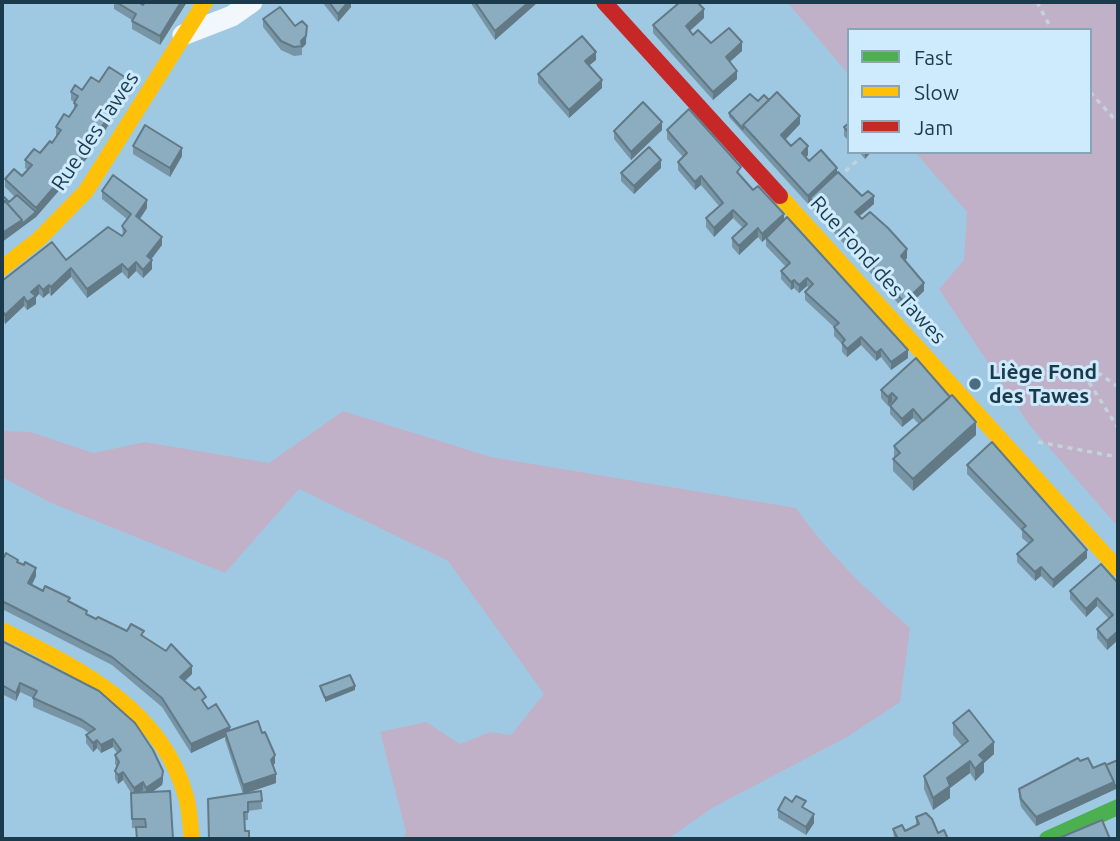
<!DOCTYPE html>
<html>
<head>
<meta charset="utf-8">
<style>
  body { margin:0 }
  #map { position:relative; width:1120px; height:841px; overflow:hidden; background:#9fc9e2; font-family:Ubuntu,sans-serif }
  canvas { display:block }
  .frame { position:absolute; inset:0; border:4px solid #1b3b4d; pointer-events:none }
  .legend { position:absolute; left:847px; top:28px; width:245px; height:126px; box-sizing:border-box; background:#ceebfd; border:2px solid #86a5b7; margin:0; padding:9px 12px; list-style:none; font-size:21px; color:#1b3b4d }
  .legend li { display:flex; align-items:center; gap:14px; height:35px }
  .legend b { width:35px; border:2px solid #86a5b7 }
</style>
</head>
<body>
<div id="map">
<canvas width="1120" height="841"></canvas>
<div class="frame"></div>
<ul class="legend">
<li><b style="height:9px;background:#4caf50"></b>Fast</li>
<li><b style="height:9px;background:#ffc107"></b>Slow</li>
<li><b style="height:9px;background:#c62828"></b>Jam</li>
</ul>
</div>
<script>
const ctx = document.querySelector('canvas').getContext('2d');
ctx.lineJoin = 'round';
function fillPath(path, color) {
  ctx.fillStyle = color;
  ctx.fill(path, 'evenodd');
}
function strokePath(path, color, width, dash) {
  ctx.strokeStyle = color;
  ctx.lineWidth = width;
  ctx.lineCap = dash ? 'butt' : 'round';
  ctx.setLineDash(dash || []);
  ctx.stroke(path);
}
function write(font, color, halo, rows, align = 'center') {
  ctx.font = font + ' Ubuntu,sans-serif';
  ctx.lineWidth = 6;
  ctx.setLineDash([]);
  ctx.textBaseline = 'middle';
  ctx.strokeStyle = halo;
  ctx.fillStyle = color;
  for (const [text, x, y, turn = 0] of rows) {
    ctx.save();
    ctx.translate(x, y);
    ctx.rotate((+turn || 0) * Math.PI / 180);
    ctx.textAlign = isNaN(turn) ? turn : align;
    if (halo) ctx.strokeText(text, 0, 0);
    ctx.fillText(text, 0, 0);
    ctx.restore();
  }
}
fillPath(new Path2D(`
  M787,2h331v525l-88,-101 -91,-137 25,-29 3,-48 -52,-60h175v-122h-241v45z
  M343,411l148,46 305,51c32,46 72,83 114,120l-10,74 -53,35 -135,71 -44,31h-265l3,-7 -26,-100 46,-10 34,22 30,-12 21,3 33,-41 -96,-133 -149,-72 -74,84 -176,-71 -47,-25v-46l29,1 62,21 52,-11 124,21z`), '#c0b1c8');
strokePath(new Path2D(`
  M1037,2l15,28
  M1090,92l28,31
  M838,178l22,-20
  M1118,387l-18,-13 -13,5 31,49
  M1038,442l80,15`), '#c4d2da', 3.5, [5, 5]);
strokePath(new Path2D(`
  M183,35l49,-19 20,-14`), '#f1f7fb', 21);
strokePath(new Path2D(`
  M1047,839l71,-32`), '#4caf50', 16);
strokePath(new Path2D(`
  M780,196l338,373
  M2,268l37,-29 47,-48 119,-189
  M2,630c76,38 160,78 184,167 4,13 4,28 6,42`), '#ffc107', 16);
strokePath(new Path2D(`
  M604,2l176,194`), '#c62828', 16);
fillPath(new Path2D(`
  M114,2h24l5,3 44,-3 -27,43 -28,-16v-9l-18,-11z
  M322,2h29v5l-13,15z
  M472,2h66l-43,38 -23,-35z
  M704,18l-14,13 3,4 18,8 31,8 -12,11 7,17 -24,21 -60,-67v-8z
  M263,19l32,7h12l-1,18 -4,4v7l-8,1 -13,-6 -18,-23z
  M596,60l-7,5 13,23 -33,30 -31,-35v-9z
  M99,82l32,7 -42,67 -53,61 -34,25v-44l7,4 6,-5 -10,-10v-8l17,-3 6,-6 -3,-2v-8l15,-7 12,-10 5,-7h-1v-9l13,-10 5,-7v-8l-3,-2v-8l11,-2z
  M769,100l31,24 -15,16 6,6 17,9 -2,2 3,4 28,12 25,23 12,8 -15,12 48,42 -3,3 20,30 -20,19 -94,-104v-3l-2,1 -79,-87v-4l29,-12z
  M849,123v18l-5,-5v-9z
  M662,130l-31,30 -17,-21v-8z
  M667,130l74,46 12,14 31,30 124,138 -17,12 -10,-13 -5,4 -15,-16 -14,12 -5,-5v-8l-8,-8v-9l-29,-27v-8l4,-4 -2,-2 -8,7 -5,-5 -3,2 -10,-11v-8l5,-4 -20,-21v-7l-4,3 -4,-5 -19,18 -7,-8v-9l11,-10 -10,-10 -19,19 -8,-10v-9l13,-12 -18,-21 -6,5 -17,-20v-8l5,-5 -16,-18z
  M133,146l49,10 -12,21 -37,-23z
  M859,152h12l-6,7z
  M661,168l-27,26 -13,-13v-8z
  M102,191l45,17 -8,11 23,26 -11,15 1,9 -9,9 -7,-7 -8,8 -6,-7 -35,26 -16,-21 -20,19 -2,-3 -6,5 -4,-4 -3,3v7l-9,6 -3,-4 -19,18 -1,-3 -2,2v-42l64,-21 57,-25 -1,-9 5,-7 -25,-20z
  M916,358l60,77 -63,56 -20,-20v-12l1,-1v-12l25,-22 -6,-6 -11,9 -12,-13v-8l3,-3 -1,-1 -4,4 -7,-8v-8z
  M967,465l120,93 -34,30 -12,-12 -6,5 -18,-19v-8l12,-10 -7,-6v-7l-55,-57z
  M2,548l1,8 15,7 18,13 -4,9 38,17 17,13 40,16 17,5 48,38 -7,7 23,28 22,21 32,3 13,30 -2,3 3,17 -32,11 17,-3 1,18 -14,2v9h-3l-36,19 34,-45 -18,-54v-3l-34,16 -29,-46 -50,-42 -110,-56z
  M1118,583v57l-11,10 -10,-12v-9l12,-10 -12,-13 -11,11 -16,-18v-8z
  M2,641l161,139 -1,5 -10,7 21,47h-37v-11h-4l-1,-35 -8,-13 -5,4 -3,-5v-8l2,-4 -2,-3v-9l2,-2 -4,-6 -12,6 -4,-5 -4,4 -7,-9v-8l3,-2 -7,-5 -49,-21v-9l-13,-6 -4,9 -14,-7z
  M953,723l41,31 -10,9v9l-9,9 -5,-8 -20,15v10l-17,12 -9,-21v-13l38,-30 -9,-11z
  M1118,760v28l-82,38 -15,-19 -2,-10v-8l61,-28 13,7 13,-3z
  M778,810h28l8,13 -8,12 -28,-17z
  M916,817l22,16 10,6h-54l-1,-10 12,2 11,-5z`), '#7895a5');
fillPath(new Path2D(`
  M181,2h6l-27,43v-9z
  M348,2h3v5l-13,15v-8z
  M529,2h9l-43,38v-9z
  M704,9v9l-18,16v-8z
  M306,36v8l-4,4 -1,-7z
  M742,42v9l-16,14v-8z
  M596,52v8l-11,9v-8z
  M737,71v8l-24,21v-8z
  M602,80v8l-33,30v-8z
  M131,81v8l-42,67 -53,61 -34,25v-9l20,-13 14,-8v-4z
  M800,116v8l-19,20v-9z
  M662,122v8l-31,30v-8z
  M808,146v9l-6,6v-8z
  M182,148v8l-12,21v-9z
  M865,152h6l-6,7z
  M661,160v8l-27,26v-8z
  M837,168v8l-27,22v5l-2,1v-8z
  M701,176v9l-6,5v-8z
  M874,196v8l-19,16v-8z
  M147,200v8l-11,17v-9z
  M733,210v8l-19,19v-9z
  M784,214v8l-22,20v-8z
  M758,228v9l-19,18v-9z
  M162,237v8l-15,19v-8z
  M907,249v9l-6,7v-9z
  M152,260v9l-9,9v-8z
  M136,262v9l-8,8v-9z
  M122,264v8l-35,26v-9z
  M71,268v9l-20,19v-9z
  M807,278v8l-8,7v-8z
  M794,280v8l-3,2v-8z
  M924,283v8l-20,19v-8z
  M39,285v9l-3,3v7l-9,6v-8l4,-10z
  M49,285v8l-6,5v-8z
  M24,297v9l-19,18v-9z
  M861,337v8l-14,12v-8z
  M881,349v8l-5,4v-8z
  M908,350v8l-17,12v-8z
  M892,393v9l-4,4v-9z
  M913,409v9l-11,9v-8z
  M976,422v13l-63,56v-12z
  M1087,550v8l-34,30v-8z
  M1041,567v9l-6,5v-9z
  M36,568v8l-8,16v-9z
  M1097,598v8l-11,11v-8z
  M1118,631v9l-11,10v-9z
  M192,666v8l-12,11v-8z
  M20,683v9l-4,9v-8z
  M355,686v4l-30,12v-4z
  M230,727v8l-5,-3v5l-34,16v-9z
  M113,739v8l-12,6v-8z
  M97,740v8l-4,4v-9z
  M994,742v12l-10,9v9l-9,9v-12l4,-14z
  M275,755v8l-4,6v-9z
  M970,761v12l-20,15v10l-17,12v-12l14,-20z
  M163,771v9l-1,5 -16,11v-8z
  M123,772v8l-5,4v-9z
  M276,774v9l-33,11v-9z
  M143,782v8l-9,6v-8z
  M1114,782l4,2v4l-82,38v-9z
  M814,814v9l-8,12v-8z`), '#627986');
const building = new Path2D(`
  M116,2h22l5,3 2,-3h36l-21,34 -28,-15 4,-7z
  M329,2h19l-10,12z
  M475,2h54l-34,29z
  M680,2h17l7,7 -18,17 7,9 5,-5 13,13 18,-15 13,14 -16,15 11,14 -24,21 -60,-67z
  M280,7l15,19 7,-5 5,5 -1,10 -5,5 1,5 -8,1 -13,-6 -18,-22z
  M582,36l14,16 -11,9 17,19 -33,30 -31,-36z
  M109,67l22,14 -42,66 -53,61 -31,-29 9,-10 8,7 10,-11 -7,-5 9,-11 6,4 10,-12 2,2 9,-13 -5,-3 8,-13 5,3 8,-12 -3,-2 4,-7 -7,-4 4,-7 7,5 9,-13 8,5z
  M777,92l23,24 -19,19 10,11 9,-8 8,8 -6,7 7,8 12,-11 16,18 -29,28 -65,-71z
  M750,94l8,7 6,-6 5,5 -26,25v4l-14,-16z
  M643,102l19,20 -31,30 -17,-21z
  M689,109l52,58 -4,5 16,18 5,-4 26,28 -22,20 -4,-6 -19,18 -7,-8 15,-14 -14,-14 -19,18 -8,-10 17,-15 -22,-27 -6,6 -17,-20 9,-9 -20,-23z
  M849,123v10l-5,-6z
  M145,125l37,23 -12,20 -37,-22z
  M649,147l12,13 -27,26 -13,-13z
  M838,172l24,24 6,-5 6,5 -19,16 7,7 8,-7 18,16 19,21 -6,7 23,27 -20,19 -94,-104z
  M113,175l34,25 -11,16 26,21 -15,19 5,4 -9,10 -7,-8 -8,8 -6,-6 -35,25 -16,-21 -20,19 -2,-2 -6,5 -4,-5 -8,7 5,4 -9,6 -3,-5 -19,18 -1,-2 -2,1v-33l50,-39 14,18 42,-33 14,9 4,-5 -4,-5 9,-12 -29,-23z
  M17,195l19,17 -14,12v-4l-17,-19 -2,2 -1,-2v-3l2,-1 5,5z
  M5,201l17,19 -20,13v-29z
  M787,217l121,133 -17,12 -10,-13 -5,4 -15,-16 -14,12 -5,-6 3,-3 -11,-13 5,-4 -34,-31 8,-8 -6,-6 -8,7 -5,-5 -3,2 -10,-11 9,-8 -24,-25z
  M916,358l34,39 -27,24 -10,-12 -11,10 -12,-13 7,-8 -5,-5 -4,4 -7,-7z
  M952,395l24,27 -63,57 -20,-20 7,-6 -6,-7z
  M992,442l95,108 -34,30 -12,-13 -6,5 -18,-18 16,-14 -11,-11 4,-3 -59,-61z
  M6,553l12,7 -1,2 7,3 1,-3 11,6 -8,15 15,8 2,-5 25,12 -2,3 19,10 -1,3 10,5 2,-2 29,14 4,-7 13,7 -3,4 25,16 5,-7 21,22 -12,11 15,13 4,-3 7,10 -4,3 6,9 8,-5 14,23 -39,17 -29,-46 -50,-41 -110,-56v-45l2,1z
  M1101,564l17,19v48l-11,10 -10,-12 16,-14 -16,-17 -11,11 -16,-18z
  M2,641l97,50 36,32 18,27 10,21 -1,6 -16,11 -3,-6 -9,6 -11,-16 -5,3 -3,-4 4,-9 -4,-7 6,-5 -8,-11 -12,6 -4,-5 -4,3 -7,-8 9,-6 -13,-9 -49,-22 4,-7 -17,-8 -4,10 -14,-8z
  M350,675l5,11 -30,12 -5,-12z
  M969,710l25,32 -15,13 5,5 -9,9 -5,-8 -23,17 3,8 -17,12 -9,-22 44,-35 -15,-18z
  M258,721l4,12 3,-1 10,23 -4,5 5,14 -33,11 -18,-53z
  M1078,758l2,3 8,-3 5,10 12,-5 9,19 -78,35 -15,-18 -2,-10z
  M1118,760v24l-4,2v-4l-8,-17z
  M170,791l3,48h-36l-1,-12h10l-1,-8h-13l-1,-26z
  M261,791l1,10 -14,1v10h-4l1,19h4v8h-40l-1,-40z
  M796,796l10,5 -4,6 12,7 -8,13 -28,-17 7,-13 7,5z
  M926,813l6,6 6,14 6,-3 4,9h-50l-5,-10 9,-4 3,6 14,-7 -3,-7z
  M1102,820l8,19h-53z`);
fillPath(building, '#8cadc0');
strokePath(building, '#627986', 2);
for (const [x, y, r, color] of [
  [975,384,7,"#496d81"]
]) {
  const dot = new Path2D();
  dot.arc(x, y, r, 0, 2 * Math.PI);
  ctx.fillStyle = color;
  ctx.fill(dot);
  strokePath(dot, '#ceebfd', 2.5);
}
write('21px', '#1b3b4d', '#ceebfd', [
  ["Rue des Tawes",95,131,-56],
  ["Rue Fond des Tawes",878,270,48]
]);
write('bold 21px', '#1b3b4d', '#ceebfd', [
  ["Liège Fond",989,372],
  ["des Tawes",989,396]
], 'left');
</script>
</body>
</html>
